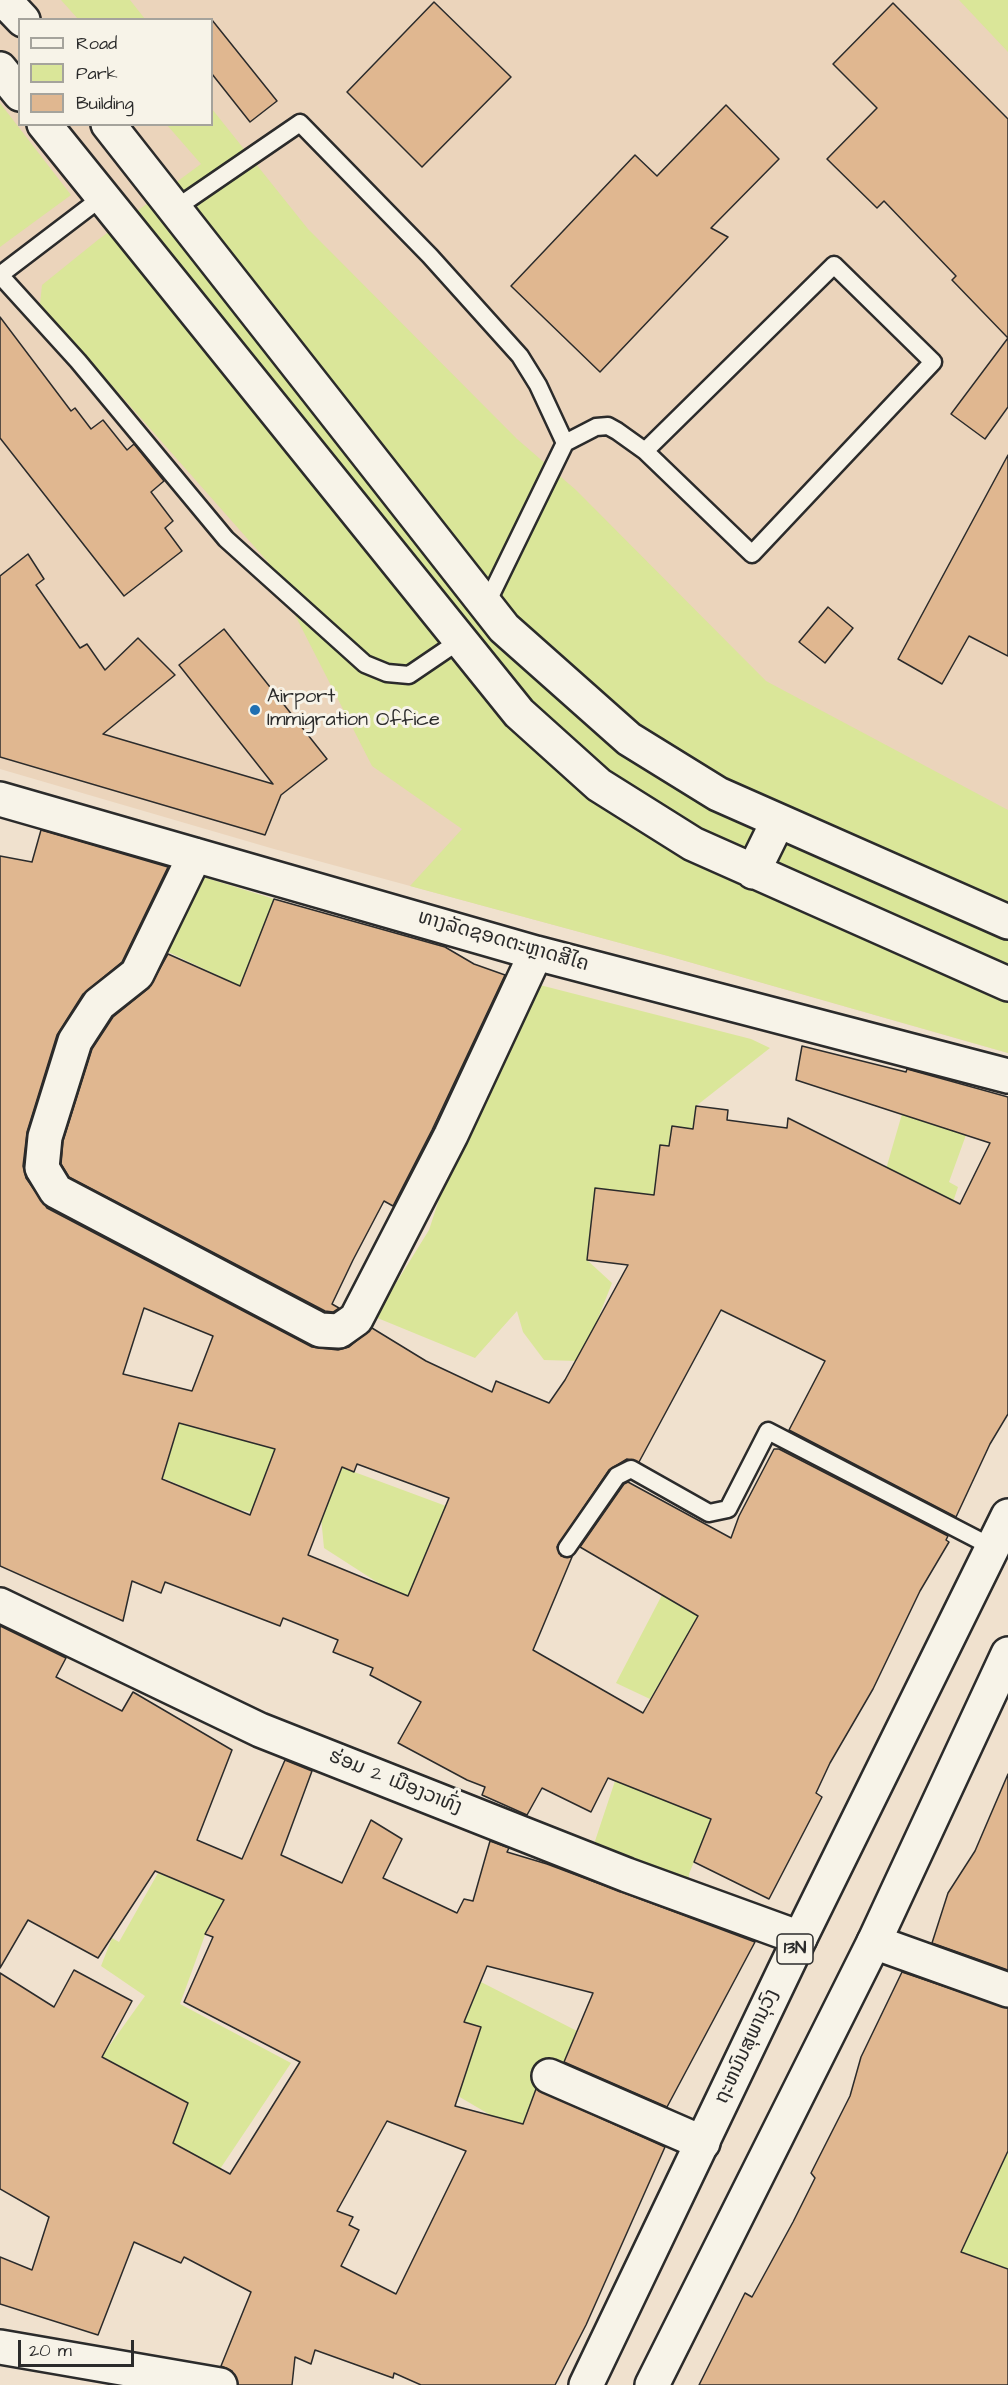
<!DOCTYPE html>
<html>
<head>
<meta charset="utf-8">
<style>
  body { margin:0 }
  #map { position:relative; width:1008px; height:2385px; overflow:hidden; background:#f0e1ce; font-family:"Architects Daughter",sans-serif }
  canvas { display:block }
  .legend { position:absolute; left:18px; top:18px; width:195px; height:108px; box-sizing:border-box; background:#f7f3e8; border:2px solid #a5a39c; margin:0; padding:8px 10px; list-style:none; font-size:18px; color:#2b2b2b }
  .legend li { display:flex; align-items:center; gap:12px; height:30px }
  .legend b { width:30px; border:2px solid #a5a39c }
  .scale { position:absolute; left:18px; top:2340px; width:116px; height:27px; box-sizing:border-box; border:3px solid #2b2b2b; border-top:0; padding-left:8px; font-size:18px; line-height:21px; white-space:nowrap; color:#2b2b2b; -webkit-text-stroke:4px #f7f3e8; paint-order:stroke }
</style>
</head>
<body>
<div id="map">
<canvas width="1008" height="2385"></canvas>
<ul class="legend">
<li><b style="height:8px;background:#f7f3e8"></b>Road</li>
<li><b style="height:16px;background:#dae699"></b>Park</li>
<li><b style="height:16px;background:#e0b790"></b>Building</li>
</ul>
<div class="scale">20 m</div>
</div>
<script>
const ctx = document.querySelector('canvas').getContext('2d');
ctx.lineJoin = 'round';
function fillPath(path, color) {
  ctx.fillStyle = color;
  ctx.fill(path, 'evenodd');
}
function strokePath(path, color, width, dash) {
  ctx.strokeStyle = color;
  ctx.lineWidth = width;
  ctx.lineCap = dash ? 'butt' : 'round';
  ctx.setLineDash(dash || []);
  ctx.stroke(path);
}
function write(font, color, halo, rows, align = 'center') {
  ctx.font = font + ' "Architects Daughter","Noto Sans Lao",sans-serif';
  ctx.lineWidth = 6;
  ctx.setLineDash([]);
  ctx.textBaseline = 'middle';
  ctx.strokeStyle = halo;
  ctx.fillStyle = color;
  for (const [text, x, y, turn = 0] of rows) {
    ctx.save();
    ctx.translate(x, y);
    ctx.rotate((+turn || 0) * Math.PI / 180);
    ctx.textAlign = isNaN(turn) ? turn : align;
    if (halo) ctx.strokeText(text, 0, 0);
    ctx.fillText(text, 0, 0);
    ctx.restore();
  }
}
fillPath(new Path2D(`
  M0,0h1008v1053l-340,-97 -394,-107 -274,-80zM20,20h192v104h-192z`), '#ebd4bb');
fillPath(new Path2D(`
  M61,0h69l15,19h-67z
  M959,0h49v52z
  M0,103l71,92 -71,52z
  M212,109l96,120 209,210 59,51 190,191 242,129v243l-340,-97 -258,-70 52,-57 -90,-63 -104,-204 -228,-258 2,-19 57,-46 102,-75 -34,-39 45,-1z
  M184,871l90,28 -34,87 -95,-45z
  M528,982l223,57 19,9 -74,58 -3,23 -21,-3 -3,20 -9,-1 -6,50 -67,65 25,23 -19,48 -17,30 -32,-1 -21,-28 -6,-21 -42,47 -100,-41 54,-87 31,-95z
  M902,1114l64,21 -17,47 9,5 -5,15 -69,-26z
  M179,1423l143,37 124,46 -38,92 -34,13 9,-25 -59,-38 -3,-31 -53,-49 -17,44 -16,-3 -72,-31z
  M712,1579l6,106 -46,-24 -22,38 -34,-16 46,-88z
  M615,1781l101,27 -27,66 -1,13 -98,-31z
  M158,1873l66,27 -19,35 -25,69 111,59 -71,106 -47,-26 -38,-68 -33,-19 43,-60 -44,-30 11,-28 7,4z
  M481,1982l96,49 -27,63 -13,-6 -14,36 -31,-8 -34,-20 23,-68 -17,-6z
  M1008,2151v118l-47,-17z`), '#dae699');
const building = new Path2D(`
  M434,2l77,75 -89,90 -75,-75z
  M893,3l115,116v288l-23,32 -34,-25 57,-76 -56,-58 4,-4 -72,-75 -7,7 -50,-49 50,-51 -44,-44z
  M212,20l65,81 -27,21 -38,-48z
  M726,105l53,54 -68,69 17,9 -128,135 -89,-86 124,-131 22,21z
  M0,317l71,94 4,-3 16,21 12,-9 24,30 7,-6 30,37 -13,11 22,29 -8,7 17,23 -58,45 -124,-158z
  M1008,455v201l-39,-20 -27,48 -44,-25z
  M28,554l16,25 -8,6 44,63 7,-4 18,26 33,-32 37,37 -72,59 170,50 -94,-119 45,-36 103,130 -46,36 -16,40 -265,-78v-181z
  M828,607l25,21 -28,35 -26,-21z
  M41,830l127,37 -46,95 -39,32 -26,41 -30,97 -4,34 3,12 21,30 265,139 26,3 11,-3 23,-19 54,33 66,31 4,-11 53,22 16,-23 63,-115 -41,-5 8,-72 59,7 6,-50 9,1 3,-20 21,3 3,-23 32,4 -1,10 60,8 1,-10 172,86 30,-61 -194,-63 6,-34 104,26 1,-3 101,28v317l-18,30 -34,73 -167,-87 36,-69 -104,-51 -82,152 -12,-3 -18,11 -52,77 4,9 11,1 -39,93 110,63 55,-97 -118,-69 44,-63 4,-2 103,56 8,-22 35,-67h5l169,87 -2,4 3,2 -29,49 -47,98 -43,74 -14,30 6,4 -53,102 -75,-37 17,-43 -103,-41 -17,34 -49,-24 -15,27 -45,-20 3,-8 -18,-7 -69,-37 23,-41 -51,-27 3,-7 -40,-16 5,-12 -55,-22 -3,8 -115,-44 -4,11 -29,-12 -9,40 -123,-55v-710l32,6zM144,1308l69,28 -21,55 -69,-17zM179,1423l96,26 -25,66 -88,-36zM357,1464l92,34 -41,98 -100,-41 34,-88 12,5z
  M274,899l171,48 29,17 31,11 -73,155 -39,76 -9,-5 -31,59 -21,44 7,4 -6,4 -8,-1 -256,-134 -8,-13 2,-23 29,-92 21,-32 36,-29 19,-34 72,32z
  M0,1626l66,32 -10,19 66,34 11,-19 99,58 -35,90 45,19 43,-99 27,11 -31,84 61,28 29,-63 31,19 -19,39 74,35 7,-14 9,2 17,-60 19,7 -2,4 40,12 208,78 -88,165 -103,-45 29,-69 -106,-27 -23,56 17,5 -26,79 68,18 13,-35 129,58 -79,178 -31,60h-134l-27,-12 -1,5 -78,-28 -4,14 -16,-7 -3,28h-54l-6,-14 -11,-5 30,-74 -67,-35 -3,6 -47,-21 -36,93 -98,-31v-47l32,13 17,-53 -49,-28v-216l54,34 20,-37 58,31 -30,56 86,46 -15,40 57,31 70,-112 -116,-60 29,-65 -8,-3 19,-34 -69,-29 -57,87 -70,-38 -28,48zM387,2121l79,30 -70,143 -55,-28 18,-36 -10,-5 4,-8 -16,-6z
  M1008,1774v196l-76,-27 16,-50 27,-42z
  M902,1972l106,36v143l-47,101 47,17v116h-309l46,-92 7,4 41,-75 22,-44 -4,-5 39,-77 11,-39z`);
fillPath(building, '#e0b790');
strokePath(building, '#2b2b2b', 1.5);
const service = new Path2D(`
  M176,208l124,-85 130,133 90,100 18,29 27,58
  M0,275l78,86 148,178 139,125 22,9 22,2 53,-36
  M0,275l101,-77
  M486,605l79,-162 31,-16 12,-1 9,5 28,20 107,103 181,-192 -99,-97 -189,186
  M567,1548l50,-72 14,-7 78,44 19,-4 40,-78 224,116`);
const minor = new Path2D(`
  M0,799l536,154 472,123
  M195,855l-58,119 -38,30 -24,37 -30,96 -3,31 14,23 264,139 19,1 17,-12 95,-184 85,-182
  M0,1605l260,125 367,145 173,63
  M874,1942l134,48
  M549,2076l154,67
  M0,2347l220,38`);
const tertiary = new Path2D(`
  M4,0l19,20
  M0,69l20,25
  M44,124l475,589 80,72 94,59 315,140
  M108,124l396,504 125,111 89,55 290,128
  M753,872l25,-51`);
const trunk = new Path2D(`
  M586,2385l214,-447 208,-422
  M652,2385l222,-443 134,-288`);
strokePath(service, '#2b2b2b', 21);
strokePath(minor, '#2b2b2b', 38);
strokePath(tertiary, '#2b2b2b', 38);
strokePath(trunk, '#2b2b2b', 38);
strokePath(service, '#f7f3e8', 16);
strokePath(minor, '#f7f3e8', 33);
strokePath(tertiary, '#f7f3e8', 33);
strokePath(trunk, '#f7f3e8', 33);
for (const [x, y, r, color] of [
  [255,710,6,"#1f6fb2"]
]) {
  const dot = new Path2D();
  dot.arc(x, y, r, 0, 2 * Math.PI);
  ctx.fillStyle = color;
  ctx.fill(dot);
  strokePath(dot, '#f7f3e8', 2);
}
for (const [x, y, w] of [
  [795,1949,36]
]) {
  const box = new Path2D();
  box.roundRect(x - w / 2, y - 15, w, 30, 4.5);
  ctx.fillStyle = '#f7f3e8';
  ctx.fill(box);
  strokePath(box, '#2b2b2b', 1.5);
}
write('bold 18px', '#2b2b2b', null, [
  ["13N",795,1949]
]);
write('20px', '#2b2b2b', '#f7f3e8', [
  ["Airport",267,698],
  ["Immigration Office",267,721]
], 'left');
write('20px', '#2b2b2b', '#f7f3e8', [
  ["ທາງລັດຊອດຕະຫຼາດສີໄຄ",503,942,16],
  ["ຮ່ອມ 2 ເມືອງວາທົ່ງ",395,1783,22],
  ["ຖະຫນົນສຸພານຸວົງ",748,2047,-65]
]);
</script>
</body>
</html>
